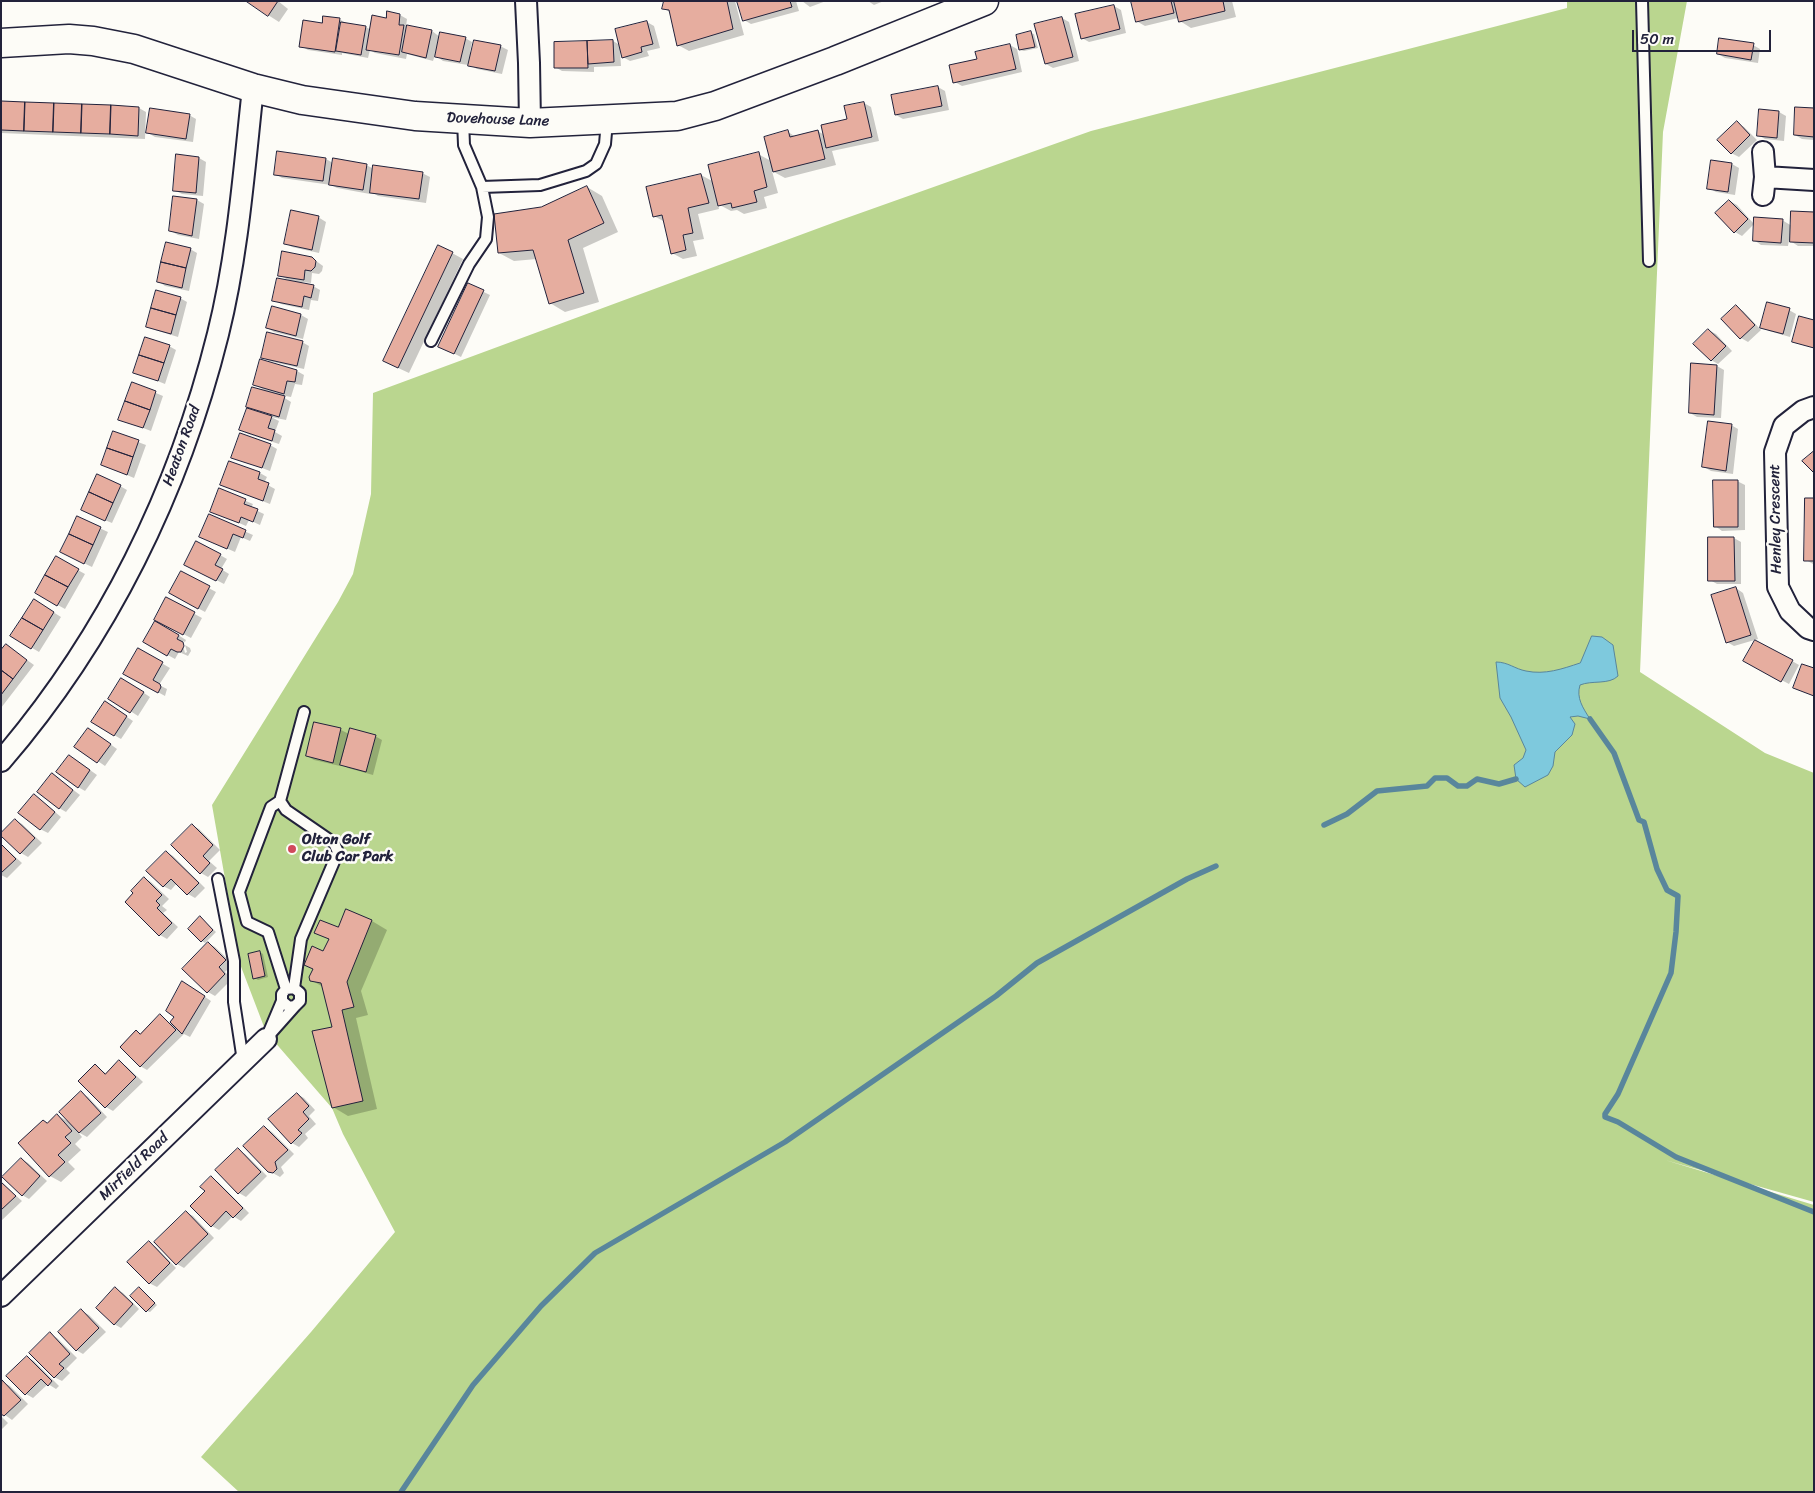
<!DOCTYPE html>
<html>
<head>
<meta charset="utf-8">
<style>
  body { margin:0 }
  #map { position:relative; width:1815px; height:1493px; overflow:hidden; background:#fdfcf7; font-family:Sriracha,sans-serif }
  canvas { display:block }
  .frame { position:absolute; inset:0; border:2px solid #22223b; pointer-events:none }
  .scale { position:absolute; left:1632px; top:30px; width:139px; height:22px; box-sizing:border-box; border:2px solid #22223b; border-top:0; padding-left:6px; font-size:15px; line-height:18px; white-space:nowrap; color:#22223b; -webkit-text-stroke:4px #fdfcf7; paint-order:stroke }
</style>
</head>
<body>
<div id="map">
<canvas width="1815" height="1493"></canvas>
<div class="frame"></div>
<div class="scale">50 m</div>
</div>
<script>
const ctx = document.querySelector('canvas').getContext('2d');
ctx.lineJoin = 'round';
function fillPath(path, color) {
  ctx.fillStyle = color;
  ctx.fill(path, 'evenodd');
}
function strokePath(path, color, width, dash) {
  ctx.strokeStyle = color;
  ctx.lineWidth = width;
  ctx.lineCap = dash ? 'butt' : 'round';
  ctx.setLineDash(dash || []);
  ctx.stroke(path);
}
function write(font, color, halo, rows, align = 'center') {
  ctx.font = font + ' Sriracha,sans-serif';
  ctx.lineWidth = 5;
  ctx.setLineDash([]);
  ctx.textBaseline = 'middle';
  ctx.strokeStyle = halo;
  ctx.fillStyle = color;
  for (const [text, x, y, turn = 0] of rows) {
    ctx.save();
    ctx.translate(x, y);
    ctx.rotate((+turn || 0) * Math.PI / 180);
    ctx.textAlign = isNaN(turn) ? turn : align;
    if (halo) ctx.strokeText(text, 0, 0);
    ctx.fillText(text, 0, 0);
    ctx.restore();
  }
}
fillPath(new Path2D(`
  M1567,1h120l-24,131 -23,540 125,81 49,20v429l-149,-42 149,45v287h-1575l-38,-35 110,-125 84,-100 -52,-98 -11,-26 -66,-76 -26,-68 -28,-159 126,-203 15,-28 18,-80 2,-101 465,-172 253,-90 476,-123z`), '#bad68f');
const water = new Path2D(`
  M1592,636l10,1 11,8 5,31c-9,9 -26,4 -38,9 -4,13 3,23 10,34l-12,-3 -8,1 5,7 -3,11 -17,17 -2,14 -5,9 -23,12 -9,-8 -2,-14 9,-7 3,-8 -15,-33 -11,-19 -4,-36c12,0 19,7 30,9 19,4 36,-2 54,-8z`);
fillPath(water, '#7ec9dd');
strokePath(water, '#59869c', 1);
fillPath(new Path2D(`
  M278,1l10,8 -9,13 -11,-7z
  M665,1h70l9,34 -55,16 -11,-6 -7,-32 -8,-5z
  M739,1h57l3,10 -48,13 -7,-4z
  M802,1h24l-16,6z
  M868,1h16l-10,4z
  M1133,1h99l4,16 -45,11 -11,-7 -2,-3 -33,8 -7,-4z
  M1114,6l7,4 5,23 -37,9 -7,-4z
  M388,13l12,2 7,4 -1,7 26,5 8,6 25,1 7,4 -2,10 30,-6 8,4 -6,24 -25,-5 -9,-5v1l-25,-4 -8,-6 -2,6 -26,-7 -1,5 -31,-6 -5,-3 -2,8 -26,-5v2l-34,-5 -7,-4 22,-22 16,-5 7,4 20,4 5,3 16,-11z
  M1062,18l7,4 10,39 -26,7 -7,-4z
  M647,22l7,4 6,22 -13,3 2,5 -19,5 -7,-4 -3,-7 1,16 -27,1v5l-32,-1 -7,-4v-24l58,-2 7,4z
  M1031,33l3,1 4,14 -14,3 -4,-1z
  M1010,45l7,4 5,23 -60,14 -7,-4 24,-22z
  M1753,45l7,4 -2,14 -33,-5 -7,-4z
  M938,87l7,4 4,19 -46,9 -7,-4z
  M1,102l138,6 7,4 -1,27 -144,-6z
  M864,103l7,4 8,34 -47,10 4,14 -51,13 -13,-7 6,22 -14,4 3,11 -23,6 -7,-4 -6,1 -13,-7 1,5 -21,5 6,25 -11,2 4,15 -14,3 -11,-6 -7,-31 -11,-6 47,-41 13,7 44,-28 13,7 17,-29 8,5 22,-6 6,4 24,-15z
  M1814,109v31l-12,-1 -7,-4z
  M1779,112l7,4 -2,25 -19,-2 -7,-4z
  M189,115l7,4 -3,23 -38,-5 -7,-4z
  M1737,123l7,4 13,13 -18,17 -8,-4z
  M177,155l22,3 7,4 -3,34 -21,-2 -8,-4z
  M326,159l7,4 33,2 8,4 48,4 8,4 -4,26 -48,-7 -8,-5v3l-33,-6 -6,-3 -49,-7 -7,-4z
  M1732,164l7,4 -4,27 -19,-3 -7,-4z
  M587,187l15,9 16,36 -35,16 16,54 -34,10 -15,-9 -13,-44 -23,2 -15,-8 42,-44z
  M197,200l7,4 -5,35 -21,-4 -7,-4z
  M1730,201l7,4 17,19 -12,12 -7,-4z
  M1814,214v32h-16l-9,-6 -1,6 -27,-1 -7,-5 28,-20 10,6z
  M318,217l8,5 -7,31 -27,-6 -7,-4z
  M190,249l7,4 -8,38 -24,-5 -7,-5z
  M452,253l11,6 -54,114 -13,-6z
  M312,258l11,8 -1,5 -3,3 -7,-1 -1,10 -9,-1v2l11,2 7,4 -2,11 -7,-1 -2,10 -28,-6 -7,-4 16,-19 -11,-6z
  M469,285l21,10 -29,62 -14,-7z
  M180,298l7,4 -9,35 -23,-7 -7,-4z
  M1736,307l7,4 18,19 -13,12 -7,-4 -18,-19z
  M1789,310l7,4 -6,23 -21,-6 -7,-4z
  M301,315l7,4 -5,20 -29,-7 -7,-4z
  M1708,330l8,4 16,17 -14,13 -7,-4z
  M302,342l7,4 -5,23 -35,-8 -7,-4z
  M169,346l7,4 -11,34 -30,-12z
  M261,361l36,10 7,4 -2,10 -7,-1 -4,13 -11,-2 11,7 -5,18 -15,-3 8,4 -4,11 7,4 -3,8 -31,-10 -7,-4 12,-42 11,2 -10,-6z
  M1717,366l7,4 -3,48 -24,-1 -7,-4z
  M132,383l31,13 -12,35 -31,-12z
  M1731,425l7,4 -5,45 -22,-3 -7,-4z
  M114,433l32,12 -12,33 -31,-13z
  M270,445l7,4 -7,22 -37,-14z
  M260,473l7,4 -3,6 11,6 -5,15 -49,-19z
  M1737,481l8,4v45l-23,1 -7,-5z
  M120,486l7,4 -15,33 -22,-9z
  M220,490l33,14 -2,4 13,6 -4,11 -11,-5 -3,6 -34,-15z
  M1814,499v65h-1l-7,-4z
  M210,516l43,19 -3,6 -9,-4 -6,15 -34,-15z
  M78,518l30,14 -16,35 -23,-11z
  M1734,538l7,4v42h-24l-7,-4z
  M220,555l7,4 -6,10 8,5 -5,10 -31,-16z
  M56,558l29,16 -20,35 -29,-16z
  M181,573l35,19 -11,20 -35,-19z
  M1736,588l7,5 15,46 -24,7 -7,-4z
  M167,599l35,19 -11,20 -29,-15 -1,1 25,16 -1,2 -3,-1 3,12 2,-1 -2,-7 5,3 1,3 -3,5 -9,-4 -4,7 -31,-17 13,-22z
  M34,600l27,17 -22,35 -27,-16z
  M13,650l21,15 -33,43v-56z
  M139,650l31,18 -11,17 8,4 -2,7 -40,-22z
  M1745,661h47l7,4 -10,19z
  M129,683l21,14 -12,19 -28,-18z
  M112,707l21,14 -12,18 -7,-4z
  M314,724l27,6 8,4 26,2 7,4 -9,35 -25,-7 -7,-4 -1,2 -26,-6 -7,-4z
  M95,733l22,16 -12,17 -29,-20z
  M76,760l21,15 -12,16 -7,-4z
  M59,779l21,16 -14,17 -7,-4z
  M41,800l20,17 -13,16 -8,-4z
  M15,820l7,4 20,19 -14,14 -7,-4 -19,-19z
  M192,825l7,4 21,21 -11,11 8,7 -9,9 -7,-4z
  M1,844l21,19 -15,15 -6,-3z
  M166,852l7,4 32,32 -10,10 -7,-4 -11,-11 -6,7 -8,-4z
  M144,878l7,4 18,17 -7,7 5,4 -4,3 15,14 -11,12 -7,-4z
  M346,911l26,10 15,9 -26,61 7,24 -12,3 21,91 -29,7 -15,-9v-79l-10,-41 -12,-7 19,-40 -14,-8 23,-3z
  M201,918l15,14 -11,11 -3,-2z
  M208,943l7,4 18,17 -8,8 7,7 -17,17 -7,-4 -24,-24z
  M260,952l3,2 5,23 -10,3 -3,-2z
  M189,986l22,15 -21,36 -6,-3 -37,36 -7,-4 1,-31 19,-19 11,8 5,-7z
  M119,1062l7,4 17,16 -30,29 -7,-4 -11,-41 12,8z
  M81,1093l7,4 19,20 -20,20 -9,-5 4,5 -7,7 6,6 -13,12 7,7 -14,13 -11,-6 -2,-52 9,-9 12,7z
  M297,1094l7,4 11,12 -6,6 7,8 -11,10 3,4 -9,9 -7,-4z
  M265,1127l7,5 22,22 -13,13 3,6 -4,4 -11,-6z
  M238,1150l7,4 22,22 -21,21 -7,-4z
  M21,1159l7,4 19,18 -18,18 -7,-4z
  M211,1178l7,4 31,31 -8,8 -8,-5 -14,14 -7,-4 -5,-35z
  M1,1182l21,19 -21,20z
  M186,1212l7,4 21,22 -30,30 -7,-4z
  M149,1243l7,4 20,21 -19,19 -8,-4z
  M116,1289l7,4 16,16 -18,19 -7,-4z
  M142,1290l15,15 -7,7 -3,-1z
  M82,1311l7,4 17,17 -23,22 -7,-4z
  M50,1334l7,4 20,20 -11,11 4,4 -8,8 -8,-4z
  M27,1357l7,4 25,25 -3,3 -8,-5 -15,14 -7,-4 -18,-18z
  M3,1382l7,4 18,18 -16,16 -11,-8z
  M1,1416l7,7 -7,7z`), '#0003');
strokePath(new Path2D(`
  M1590,719l24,34 25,67 5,2 13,47 10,21 11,6 -2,36 -5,41 -53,121 -13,20v3l13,5 58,35 138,55
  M1324,825l23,-11 30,-23 50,-5 8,-8h12l11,8h9l10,-7 22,5 17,-5
  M401,1492l72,-107 68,-79 54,-53 190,-111 211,-146 41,-33 150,-84 29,-13`), '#59869c', 5.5);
const building = new Path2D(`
  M246,1h32l-10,15z
  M664,1h63l6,28 -56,17 -8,-36 -7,-1z
  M737,1h53l2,6 -49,14z
  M1131,1h40l3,12 -38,9z
  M1174,1h49l2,10 -46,11z
  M1114,5l6,24 -39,10 -6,-25z
  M387,11l13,3 -1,11h5l-5,30 -33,-5 6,-35 14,3z
  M323,16l17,2 -5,34 -36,-5 4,-27 19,3z
  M1062,17l11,40 -28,7 -11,-40z
  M647,21l6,23 -12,3 1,5 -20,6 -7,-29z
  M341,22l25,4 -5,29 -25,-4z
  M407,25l25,5 -6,28 -24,-6z
  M1031,31l4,16 -16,3 -3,-15z
  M440,32l26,5 -6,25 -25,-5z
  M1719,38l35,5 -3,17 -34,-6z
  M474,40l27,5 -6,26 -27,-5z
  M613,40l1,22 -26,2 -1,-23z
  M587,41l1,27h-34v-26z
  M1010,44l6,25 -63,14 -4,-18 28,-6 -2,-7z
  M938,86l4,20 -47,9 -4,-20z
  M1,101l24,1 -1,29 -23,-1z
  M25,102l29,1 -1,29 -29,-1z
  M864,102l8,35 -46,11 -5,-23 26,-6 -3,-13z
  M54,103l28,1 -1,29 -28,-1z
  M82,104l29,1 -1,29 -29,-1z
  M111,105l28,2 -1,29 -28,-2z
  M1795,107l19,1v29l-20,-2z
  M150,108l40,6 -4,25 -40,-6z
  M1759,109l20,2 -2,27 -20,-2z
  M1737,121l13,14 -19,19 -14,-14z
  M788,130l2,7 28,-7 7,29 -52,13 -9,-35z
  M277,151l49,7 -3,23 -49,-6z
  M759,152l8,35 -13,4 3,11 -25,6 -1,-5 -13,3 -10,-41z
  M176,154l23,3 -3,36 -23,-2z
  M333,158l34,6 -4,26 -34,-5z
  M1711,160l21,3 -4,29 -21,-3z
  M373,165l50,7 -4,27 -49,-6z
  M701,174l8,29 -21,5 5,25 -10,2 3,15 -15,4 -9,-39 -9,2 -7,-30z
  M587,186l17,37 -36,17 16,53 -35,11 -16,-54 -35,3 -4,-39 47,-7z
  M173,196l24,3 -5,37 -23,-5z
  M1729,200l19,19 -14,14 -19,-20z
  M291,210l28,6 -7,34 -28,-6z
  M1791,211l23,1v31l-24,-1z
  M1754,217l29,2 -2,24 -28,-2z
  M166,242l25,6 -5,20 -25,-6z
  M438,245l15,7 -55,116 -15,-7z
  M282,251l30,6 4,4 -1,6 -4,4 -6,-1 -1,10 -26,-4z
  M161,262l25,6 -4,20 -25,-6z
  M277,278l37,7 -3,13 -7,-2 -2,11 -30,-6z
  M468,283l16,7 -30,64 -16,-7z
  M156,290l25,7 -5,18 -25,-7z
  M1767,302l23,6 -7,26 -23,-6z
  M1736,305l19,20 -15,14 -19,-20z
  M272,306l29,8 -5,22 -30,-8z
  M151,308l25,7 -5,19 -25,-7z
  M1799,316l15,4v28l-22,-6z
  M1708,329l18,17 -15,15 -18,-17z
  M267,332l36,9 -6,25 -36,-8z
  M145,337l25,8 -6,18 -25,-8z
  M139,355l25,8 -6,18 -25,-8z
  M260,359l37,11 -2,12 -8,-1 -3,13 -31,-9z
  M1691,363l26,2 -3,50 -25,-2z
  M132,382l24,9 -6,19 -25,-9z
  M252,387l33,9 -6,21 -33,-10z
  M125,401l25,9 -7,18 -25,-8z
  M247,408l25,8 -4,12 7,2 -3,11 -33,-11z
  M1708,421l24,3 -6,47 -24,-4z
  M113,431l26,9 -6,17 -26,-9z
  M240,433l31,11 -9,24 -31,-10z
  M107,448l26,9 -6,18 -26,-10z
  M1814,451v22l-12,-12z
  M229,461l31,11 -2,7 11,4 -6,18 -43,-16z
  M97,474l24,11 -8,18 -24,-11z
  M1713,480h25v47h-24z
  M219,488l27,11 -2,5 14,5 -5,13 -12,-5 -2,6 -29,-11z
  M89,492l24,11 -8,18 -24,-11z
  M1805,498h9v63h-10z
  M209,514l37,16 -3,8 -10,-4 -6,15 -28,-12z
  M77,516l24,11 -8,18 -24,-11z
  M69,534l24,11 -9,19 -24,-12z
  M1708,537h26l1,44h-27z
  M196,541l25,13 -6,11 8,4 -7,12 -32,-16z
  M56,556l23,13 -11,18 -23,-12z
  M181,571l29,15 -12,23 -29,-16z
  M45,575l23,12 -11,19 -22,-13z
  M1736,587l15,48 -25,8 -15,-48z
  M166,597l29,15 -12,23 -29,-15z
  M34,599l20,13 -11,18 -21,-12z
  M22,618l21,12 -12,19 -21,-13z
  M155,621l24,14 -2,4 6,3 1,4 -3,6h-4l-6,-3 -4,7 -24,-14z
  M1755,640l38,20 -12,22 -38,-21z
  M6,644l21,16 -14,19 -12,-9v-20z
  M138,648l25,14 -10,18 7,4 1,3 -3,6 -35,-19z
  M1802,664l12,4v28l-21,-8z
  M1,670l12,9 -12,16z
  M121,678l23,14 -14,21 -22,-14z
  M105,701l22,15 -13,20 -23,-14z
  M314,722l27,6 -8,35 -27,-7z
  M88,728l23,16 -14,19 -23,-16z
  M350,728l26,7 -10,37 -26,-7z
  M69,755l21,15 -12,18 -22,-16z
  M52,773l21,17 -14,19 -22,-17z
  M34,794l21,18 -15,18 -22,-17z
  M15,819l20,19 -15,16 -19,-18v-3z
  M192,824l21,21 -10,11 7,7 -10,11 -29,-29z
  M1,844l15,15 -15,14z
  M166,851l33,32 -12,12 -16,-16 -8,8 -17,-16z
  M144,877l18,18 -6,6 4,4 -3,3 15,15 -13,13 -34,-34 8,-9 -2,-2z
  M346,909l26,11 -25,62 7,25 -12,3 21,91 -31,7 -20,-77 20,-4 -11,-44 -11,-2 -1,-4 4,-8 -9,-4 8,-19 11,5 6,-12 -15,-6 6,-13 18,7z
  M200,916l13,14 -12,12 -13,-13z
  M208,942l18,18 -7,7 6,7 -18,19 -25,-24z
  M260,951l5,25 -12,3 -5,-25z
  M182,981l23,15 -23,38 -12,-12 4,-5 -8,-6z
  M160,1014l16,16 -36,37 -20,-20 16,-17 4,4z
  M119,1060l17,17 -31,31 -27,-27 17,-17 10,10z
  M81,1091l20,22 -22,20 -20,-21z
  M297,1093l12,13 -6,6 6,7 -11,11 4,3 -11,11 -23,-25z
  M57,1114l15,17 -7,6 6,6 -13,12 7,7 -16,15 -31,-34 25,-23 4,3z
  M264,1126l24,24 -13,12 2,7 -4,4 -5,-1 -25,-26z
  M238,1148l23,24 -23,22 -23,-24z
  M21,1158l19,18 -18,20 -20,-19z
  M211,1176l32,32 -10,10 -7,-7 -15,16 -21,-21 15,-15 -5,-4z
  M1,1182l15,14 -15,14z
  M186,1211l22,23 -32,31 -22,-23z
  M149,1241l21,22 -21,21 -22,-22z
  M115,1287l18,17 -19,21 -18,-17z
  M139,1287l16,16 -9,9 -16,-16z
  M81,1309l18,19 -23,23 -18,-19z
  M50,1332l20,22 -11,10 5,4 -10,10 -25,-25z
  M27,1356l25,25 -4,5 -7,-7 -16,16 -19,-19z
  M2,1380l19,20 -17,16 -3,-2z`);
fillPath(building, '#e6ad9f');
strokePath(building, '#22223b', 1);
const lane = new Path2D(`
  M1642,1l7,260
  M482,187l58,-2 46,-14 10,-7 9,-20 2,-23
  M431,341l38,-77 17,-25 2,-22 -6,-30 -18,-42 -1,-25
  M280,801l-9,6 -32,85 8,30 21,10 18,57
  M218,879l16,82v41l9,59
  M294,988l7,-49 37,-87 -4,-9 -48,-33 -6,-9 24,-89
  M271,1033l24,-27
  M266,1039l16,-38v-7l4,-5 8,-1 6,5v8l-5,5 -6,1 -7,-6`);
const street = new Path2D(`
  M526,1l3,62 1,60
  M1765,177l49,3
  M1763,195l2,-18 -2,-25
  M1814,407l-11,4 -19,15 -9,26 3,135 12,24 18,17 6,2
  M1,761c106,-123 178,-270 217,-427 20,-80 26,-164 35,-246
  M1,1296l265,-257`);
const secondary = new Path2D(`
  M1,43l68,-4 24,2 41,8 119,39 49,12 113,16 115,7 147,-7 38,-10 120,-45 149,-60`);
strokePath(lane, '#22223b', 14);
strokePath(street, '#22223b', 24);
strokePath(secondary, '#22223b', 31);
strokePath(lane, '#fdfcf7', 10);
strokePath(street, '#fdfcf7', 20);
strokePath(secondary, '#fdfcf7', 28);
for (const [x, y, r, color] of [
  [292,849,5,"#d1495b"]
]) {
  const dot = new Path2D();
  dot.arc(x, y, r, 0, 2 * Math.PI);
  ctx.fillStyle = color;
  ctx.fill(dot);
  strokePath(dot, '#fdfcf7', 2);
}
write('15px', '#22223b', '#fdfcf7', [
  ["Dovehouse Lane",498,120,2],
  ["Heaton Road",182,446,-70],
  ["Henley Crescent",1776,519,-91],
  ["Mirfield Road",134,1167,-44]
]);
write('bold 15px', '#22223b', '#fdfcf7', [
  ["Olton Golf",302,840],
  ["Club Car Park",302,857]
], 'left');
</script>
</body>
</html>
